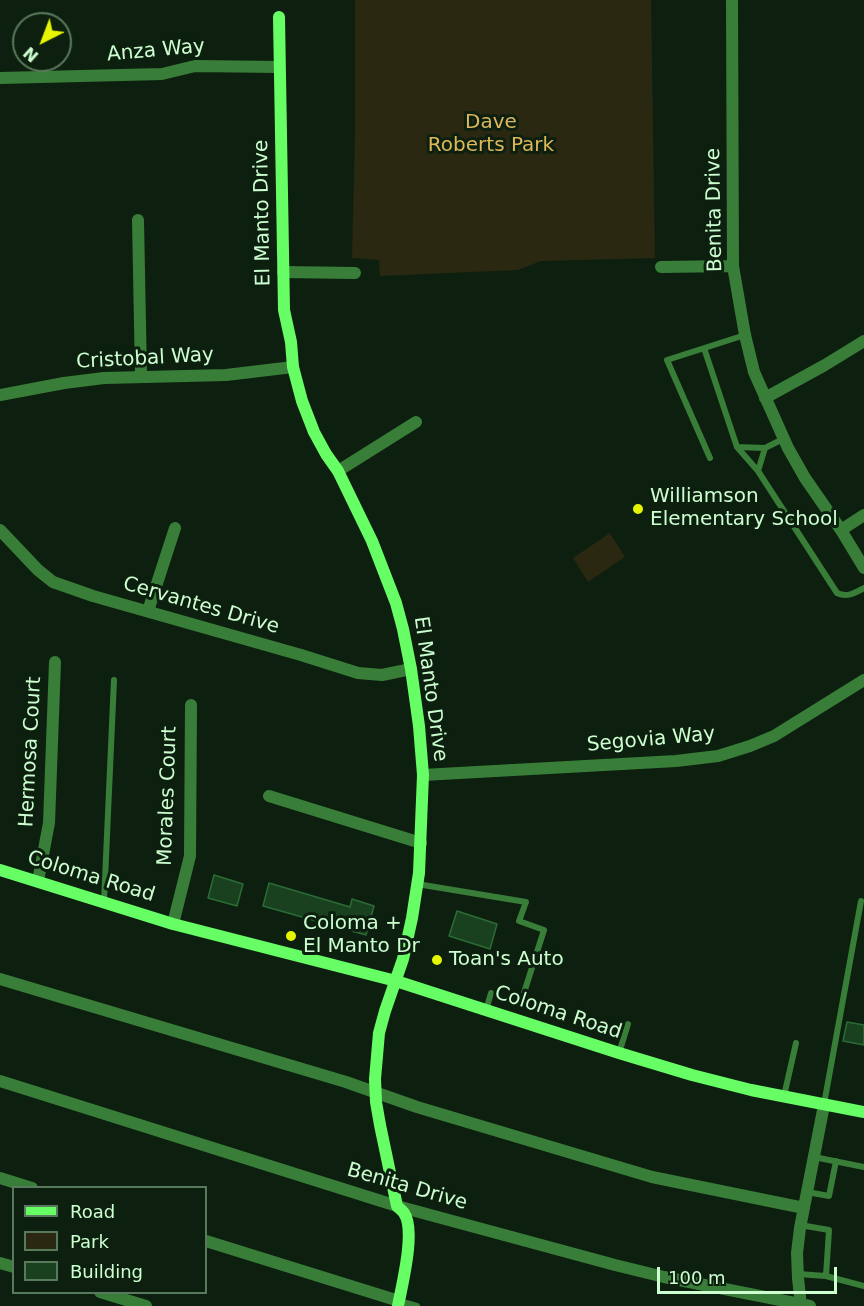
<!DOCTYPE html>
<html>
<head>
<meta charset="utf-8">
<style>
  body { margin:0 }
  #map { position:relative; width:864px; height:1306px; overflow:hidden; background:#0d200f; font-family:"DejaVu Sans",sans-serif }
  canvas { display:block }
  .legend { position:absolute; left:12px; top:1186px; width:195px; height:108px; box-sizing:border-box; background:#0d200f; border:2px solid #59795c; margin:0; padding:8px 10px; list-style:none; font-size:18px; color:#ccfed0 }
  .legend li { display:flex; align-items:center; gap:12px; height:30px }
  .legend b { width:30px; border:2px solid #59795c }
  .north { position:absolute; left:12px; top:12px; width:60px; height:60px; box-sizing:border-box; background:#0d200f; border:2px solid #59795c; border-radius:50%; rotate:222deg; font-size:16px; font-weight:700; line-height:24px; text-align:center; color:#ccfed0 }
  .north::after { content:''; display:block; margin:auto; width:21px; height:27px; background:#e6f403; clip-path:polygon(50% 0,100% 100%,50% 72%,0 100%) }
  .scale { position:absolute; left:657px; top:1267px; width:180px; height:27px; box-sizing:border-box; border:3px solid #ccfed0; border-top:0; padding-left:8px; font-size:18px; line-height:21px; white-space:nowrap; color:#ccfed0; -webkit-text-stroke:4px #0d200f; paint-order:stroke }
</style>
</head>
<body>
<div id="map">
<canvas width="864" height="1306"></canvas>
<ul class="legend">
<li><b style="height:8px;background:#67fd65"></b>Road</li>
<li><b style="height:16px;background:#2a2810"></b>Park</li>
<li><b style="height:16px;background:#19411f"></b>Building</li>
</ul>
<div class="north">N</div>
<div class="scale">100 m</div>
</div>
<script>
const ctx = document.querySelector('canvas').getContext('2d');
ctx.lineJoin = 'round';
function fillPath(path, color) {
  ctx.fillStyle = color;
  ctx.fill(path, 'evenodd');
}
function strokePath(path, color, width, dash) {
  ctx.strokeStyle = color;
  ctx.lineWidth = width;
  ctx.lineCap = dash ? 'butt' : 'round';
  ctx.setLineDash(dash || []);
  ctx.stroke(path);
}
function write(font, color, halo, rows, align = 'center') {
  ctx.font = font + ' "DejaVu Sans",sans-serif';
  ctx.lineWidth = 6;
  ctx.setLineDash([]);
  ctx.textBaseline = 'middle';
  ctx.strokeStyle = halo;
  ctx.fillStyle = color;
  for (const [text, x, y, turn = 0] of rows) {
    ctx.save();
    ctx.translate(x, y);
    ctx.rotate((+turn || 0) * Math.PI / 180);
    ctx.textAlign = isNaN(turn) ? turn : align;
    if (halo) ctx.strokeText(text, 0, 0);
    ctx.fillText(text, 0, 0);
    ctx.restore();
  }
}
fillPath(new Path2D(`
  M355,0h296l4,258 -114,3 -23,9 -138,6 -1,-16 -27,-2 3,-125z
  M610,533l15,24 -37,25 -15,-24z`), '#2a2810');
const building = new Path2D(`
  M214,875l29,9 -6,22 -29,-8z
  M269,883l81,24 2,-8 22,7 -8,29 -103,-29z
  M457,911l40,13 -7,25 -41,-13z
  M847,1022l17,3v20l-21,-4z`);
fillPath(building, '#19411f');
strokePath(building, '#2b6c35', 1.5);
strokePath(new Path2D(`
  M704,348l33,99 21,24 79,122c10,5 18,0 27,-5
  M737,447l28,1 18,-9
  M710,458l-43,-98 78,-25
  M758,471l7,-23
  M417,884l109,18 -7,19 25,9 -22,69
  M104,902l10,-222
  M486,1010l5,-17
  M619,1053l9,-29
  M784,1096l12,-53
  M824,1104l37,-203
  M814,1157l50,10
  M807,1192l22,4 7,-35
  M800,1225l29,5 -3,46
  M798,1274l28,2 38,10
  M399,1301l18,5`), '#397e38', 6);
strokePath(new Path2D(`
  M732,0l1,266 12,69 9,37 34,76 17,30 36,52 23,38
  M0,78l162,-4 33,-8 84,1
  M138,220l3,156
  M661,267l72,-1
  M283,272l72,1
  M0,395l64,-12 40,-5 122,-3 67,-8
  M765,398l60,-33 39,-24
  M338,471l78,-49
  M0,530l38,40 15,12 40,14 208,59 57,18 24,2 29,-6
  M841,530l23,-15
  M148,611l27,-83
  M423,775l253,-14 42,-5 32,-10 24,-10 90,-56
  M269,796l152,47
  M38,881l11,-58 6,-161
  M173,924l17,-68 1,-151
  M0,979l346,103 71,25 235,70 152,31
  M0,1081l397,125 218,59 49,12 146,29
  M0,1178l32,10
  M206,1241l193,60
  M0,1263l14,4
  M100,1292l46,14
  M801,1306l-3,-28 -1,-25 3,-25 24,-123`), '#397e38', 12);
strokePath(new Path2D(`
  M279,17l5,293 7,32 2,25 9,34 12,31 12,22 12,17 34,70 24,62 7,26 8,40 8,57 4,49 -4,98 -7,45 -9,41 -18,52 -6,22 -4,46 1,23 4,23 17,81c2,2 5,4 7,7 12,17 -2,72 -6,93
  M0,870l173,54 223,57 223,72 73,22 59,15 113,22`), '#67fd65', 12);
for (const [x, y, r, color] of [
  [638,509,6,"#e6f403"],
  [291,936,6,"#e6f403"],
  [437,960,6,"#e6f403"]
]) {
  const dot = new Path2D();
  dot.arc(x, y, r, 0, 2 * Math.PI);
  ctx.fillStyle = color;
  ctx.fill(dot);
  strokePath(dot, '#0d200f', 2);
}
write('20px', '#ccfed0', '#0d200f', [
  ["Anza Way",156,51,-5],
  ["Benita Drive",715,210,-91],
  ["El Manto Drive",263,213,-91],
  ["Cristobal Way",145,359,-3],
  ["Cervantes Drive",201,606,16],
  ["El Manto Drive",430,689,82],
  ["Segovia Way",651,740,-5],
  ["Hermosa Court",31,752,-87],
  ["Morales Court",168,796,-88],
  ["Coloma Road",91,877,17],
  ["Coloma Road",558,1013,18],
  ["Benita Drive",407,1187,16]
]);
write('20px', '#ddb75a', '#0d200f', [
  ["Dave",491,123],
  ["Roberts Park",491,146]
]);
write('20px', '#ccfed0', '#0d200f', [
  ["Williamson",650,497],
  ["Elementary School",650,520],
  ["Coloma +",303,924],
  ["El Manto Dr",303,947],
  ["Toan's Auto",449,960]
], 'left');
</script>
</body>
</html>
